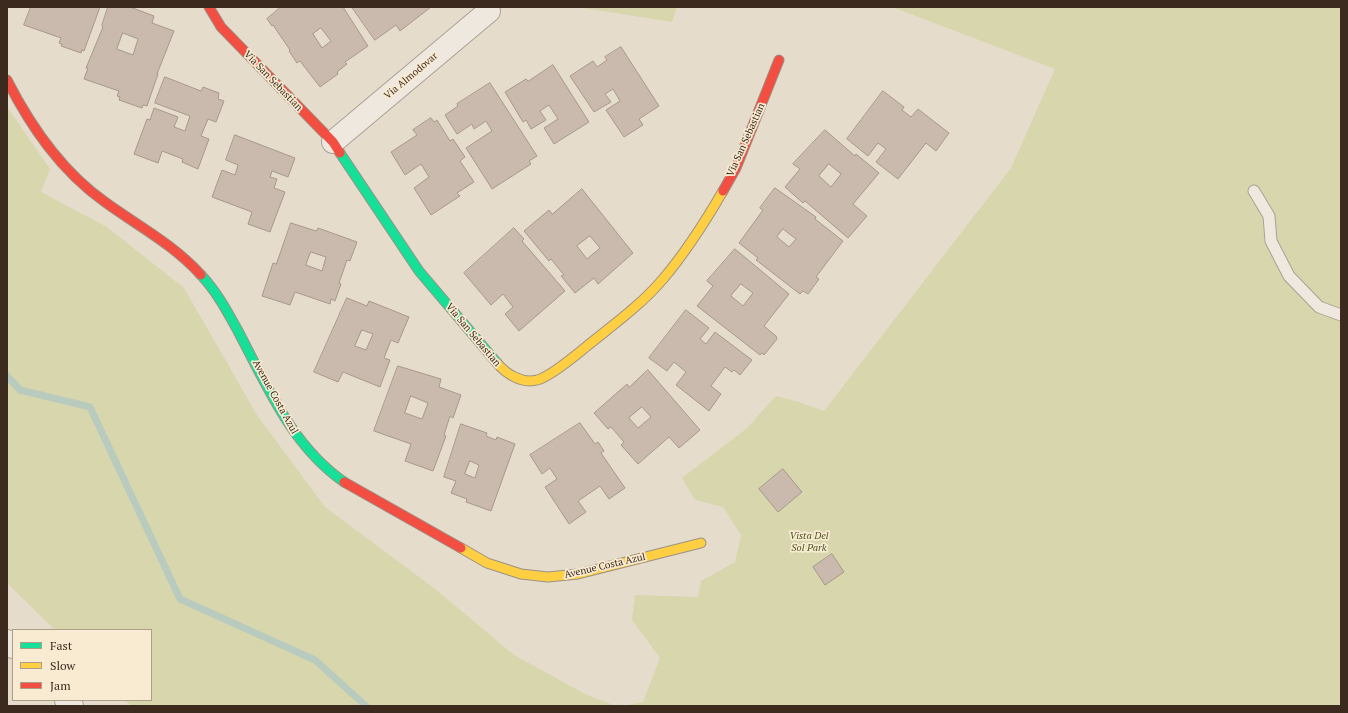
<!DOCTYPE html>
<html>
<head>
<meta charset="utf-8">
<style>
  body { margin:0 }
  #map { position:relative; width:1348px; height:713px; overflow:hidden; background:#e6dccc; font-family:"PT Serif",serif }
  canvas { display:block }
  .frame { position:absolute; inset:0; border:8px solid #3b2a1d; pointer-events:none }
  .legend { position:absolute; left:12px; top:629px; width:140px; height:72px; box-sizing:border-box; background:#f8ebd2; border:1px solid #ac9e8a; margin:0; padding:5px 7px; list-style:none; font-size:12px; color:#3b2a1d }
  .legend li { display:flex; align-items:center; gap:8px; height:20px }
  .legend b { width:20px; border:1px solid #ac9e8a }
</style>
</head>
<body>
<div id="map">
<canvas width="1348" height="713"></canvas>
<div class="frame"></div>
<ul class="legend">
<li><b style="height:5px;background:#16e098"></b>Fast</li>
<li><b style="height:5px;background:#ffcf43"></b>Slow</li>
<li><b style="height:5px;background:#f24e42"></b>Jam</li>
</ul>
</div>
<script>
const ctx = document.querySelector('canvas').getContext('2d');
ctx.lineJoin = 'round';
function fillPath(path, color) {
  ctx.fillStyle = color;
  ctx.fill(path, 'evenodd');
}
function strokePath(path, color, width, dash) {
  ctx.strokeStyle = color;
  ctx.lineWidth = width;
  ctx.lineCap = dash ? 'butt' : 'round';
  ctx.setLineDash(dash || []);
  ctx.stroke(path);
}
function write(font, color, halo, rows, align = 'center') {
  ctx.font = font + ' "PT Serif",serif';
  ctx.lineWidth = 3.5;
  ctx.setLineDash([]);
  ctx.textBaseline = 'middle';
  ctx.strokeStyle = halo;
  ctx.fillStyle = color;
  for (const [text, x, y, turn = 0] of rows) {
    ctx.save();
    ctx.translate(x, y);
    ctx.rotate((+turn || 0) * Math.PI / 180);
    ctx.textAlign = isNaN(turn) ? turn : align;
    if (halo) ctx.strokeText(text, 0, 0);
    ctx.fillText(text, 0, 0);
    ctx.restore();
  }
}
fillPath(new Path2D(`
  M577,7h100l-5,15z
  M892,7h449v699h-718l20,-4 17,-44 -28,-38 3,-25 63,2 3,-16 34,-19 6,-27 -18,-28 -28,-7 -13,-22 64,-49 30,-33 23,6 25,9 187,-243 44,-99z
  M7,107l43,62 -9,23 66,35 77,61 73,127 68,92 109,81 80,67 73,40 29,11h-485l-6,-6h26v-70h-96l-48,-47z`), '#d8d6ad');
strokePath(new Path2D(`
  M7,376l13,14 70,17 90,192 135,61 51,46`), '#b8cbbe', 7);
const building = new Path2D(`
  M31,7h69l-16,44 -2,-1 -1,3 -20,-7 1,-2 -3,-1 2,-5 -37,-13z
  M108,7h22l24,9 -2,7 22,8 -17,43h1l-11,32 -4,-1 -1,3 -23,-8 1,-3 -3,-1 2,-5 -35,-12 4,-11h-2l17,-41 -1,-1zM123,33l15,6 -5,16 -16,-6z
  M281,7h62l25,39 -23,16 2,2 -10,8 1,2 -18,13 -20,-26 -3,2 -8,-12 1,-1 -17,-25 -1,1 -5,-7zM321,28l10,13 -9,7 -9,-14z
  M352,7h79l-31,24 -4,-6 -21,15z
  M621,47l38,59 -20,13 4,6 -19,12 -18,-27 14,-9 -7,-12 -8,5 6,8 -17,10 -24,-36 23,-15 4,6 10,-7 -2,-3z
  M553,65l36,57 -35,22 -10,-16 14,-9 -9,-14 -9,6 6,9 -15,9 -5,-9 -3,2 -18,-30 21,-13 2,2z
  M165,77l36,14 2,-4 16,6 -1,6 6,2 -8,21 -8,-3 -7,17 8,3 -11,30 -16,-7 1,-3 -21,-8 -4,12 -24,-9 13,-35 3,1 4,-12 24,9 -4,10 11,4 5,-15 -35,-13z
  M490,83l47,73 -8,5 2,3 -39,25 -26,-41 26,-17 -6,-10 -12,8 -2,-5 -15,10 -12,-19 13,-9 -1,-2z
  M883,91l21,16 -2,3 9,7 7,-8 31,24 -13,18 -10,-8 -28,36 -22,-17 10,-13 -8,-6 -10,13 -21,-17z
  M431,118l3,4 3,-2 13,21 3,-2 12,18 -5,4 14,21 -17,11 3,3 -29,19 -17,-27 15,-11 -8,-13 -16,11 -14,-23 26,-17 -4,-5z
  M825,130l30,26 1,-2 23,19 -26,31 14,12 -19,22 -43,-37 -2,2 -18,-16 15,-18 -7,-5zM829,164l12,10 -10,13 -12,-11z
  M235,135l60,23 -7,19 -16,-6 -2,6 7,2 -3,9 11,4 -15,40 -22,-8 4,-12 -40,-15 10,-27 13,5 3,-10 -12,-5z
  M775,188l41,29 -1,2 28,22 -27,36 3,2 -11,15 -5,-3 -3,3 -44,-34 2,-2 -19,-15 24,-33 -3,-2zM783,229l13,10 -7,8 -12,-10z
  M582,189l51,64 -35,31 -4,-6 -19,15 -14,-17 3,-1 -13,-16 -2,2 -25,-30 25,-21 3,4zM590,236l10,12 -13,11 -10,-13z
  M291,223l25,8 2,-3 39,14 -7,19 -3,-1 -8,23 2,1 -6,17 -4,-2 -1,5 -35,-12 -5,13 -28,-9 11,-33 3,1zM311,252l15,5 -4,14 -16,-6z
  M514,228l10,11 -2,2 43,50 -46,40 -14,-17 8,-7 -10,-13 -12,11 -27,-32z
  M735,249l54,45 -25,32 12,10 1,3 -13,16 -2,-2 -2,2 -63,-49 16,-20 -6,-5zM741,284l12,9 -10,13 -12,-10z
  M347,298l20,8 2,-5 40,16 -11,26 -7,-3 -7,18 6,2 -10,27 -37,-15 -5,10 -24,-10zM362,330l11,4 -7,16 -11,-4z
  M686,310l23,18 -9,11 6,5 9,-12 37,28 -12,15 -6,-5 -2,2 -7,-5 -14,19 10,8 -12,17 -33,-26 10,-13 -12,-10 -7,9 -18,-13z
  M398,366l43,13 -2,8 22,8 -8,23 -3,-2 -6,19 2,1 -13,35 -28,-10 6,-17 -37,-13zM411,396l17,7 -6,16 -17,-6z
  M648,370l52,60 -21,18 -10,-11 -31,27 -17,-19 3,-3 -13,-15 -3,2 -14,-16 33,-29 2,3zM642,407l9,10 -13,11 -9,-10z
  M580,423l15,21 3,-2 6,9 -3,2 24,35 -16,11 -9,-13 -22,15 8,11 -17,12 -24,-37 12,-8 -7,-11 -8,6 -12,-19z
  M461,424l26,9 -1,3 10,4 1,-3 18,7 -24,67 -25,-9 1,-3 -16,-6 5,-12 -12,-4zM470,461l9,4 -4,13 -10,-4z
  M783,469l19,23 -24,20 -19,-23z
  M832,554l12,18 -19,13 -12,-18z`);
fillPath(building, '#cabaad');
strokePath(building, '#a7988b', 1);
const lane = new Path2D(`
  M1254,191l15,25 2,25 18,35 30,31 22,8`);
const street = new Path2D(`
  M333,142l156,-131
  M7,641l6,6
  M66,700l6,6`);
const fast = new Path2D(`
  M340,153l79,118 78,92
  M201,275c16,17 26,36 37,56 29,55 54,115 106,151`);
const slow = new Path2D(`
  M497,363c9,11 25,21 40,17 13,-3 39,-25 50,-34 26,-21 54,-41 76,-67 23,-27 42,-57 60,-88
  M461,548l26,15 34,11 27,3 30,-3 123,-31`);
const jam = new Path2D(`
  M209,7l12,20 112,115 7,11
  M7,80c24,47 54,91 98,122 33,24 68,42 96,73
  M723,191l13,-23 43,-108
  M344,482l117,66`);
strokePath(lane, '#aba196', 13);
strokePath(street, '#aba196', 24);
strokePath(fast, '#9b9185', 11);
strokePath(slow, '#9b9185', 11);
strokePath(jam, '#9b9185', 11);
strokePath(lane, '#eee8df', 11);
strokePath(street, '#eee8df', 22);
strokePath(fast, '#16e098', 9);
strokePath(slow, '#ffcf43', 9);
strokePath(jam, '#f24e42', 9);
write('10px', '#3b2a1d', '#f8ebd2', [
  ["Via Almodovar",411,76,-40],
  ["Via San Sebastian",273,81,46],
  ["Via San Sebastian",746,140,-66],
  ["Via San Sebastian",473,335,50],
  ["Avenue Costa Azul",275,397,61],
  ["Avenue Costa Azul",605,566,-13]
]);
write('italic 10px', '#4f5922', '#f8ebd2', [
  ["Vista Del",809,536],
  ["Sol Park",809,548]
]);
</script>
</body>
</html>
